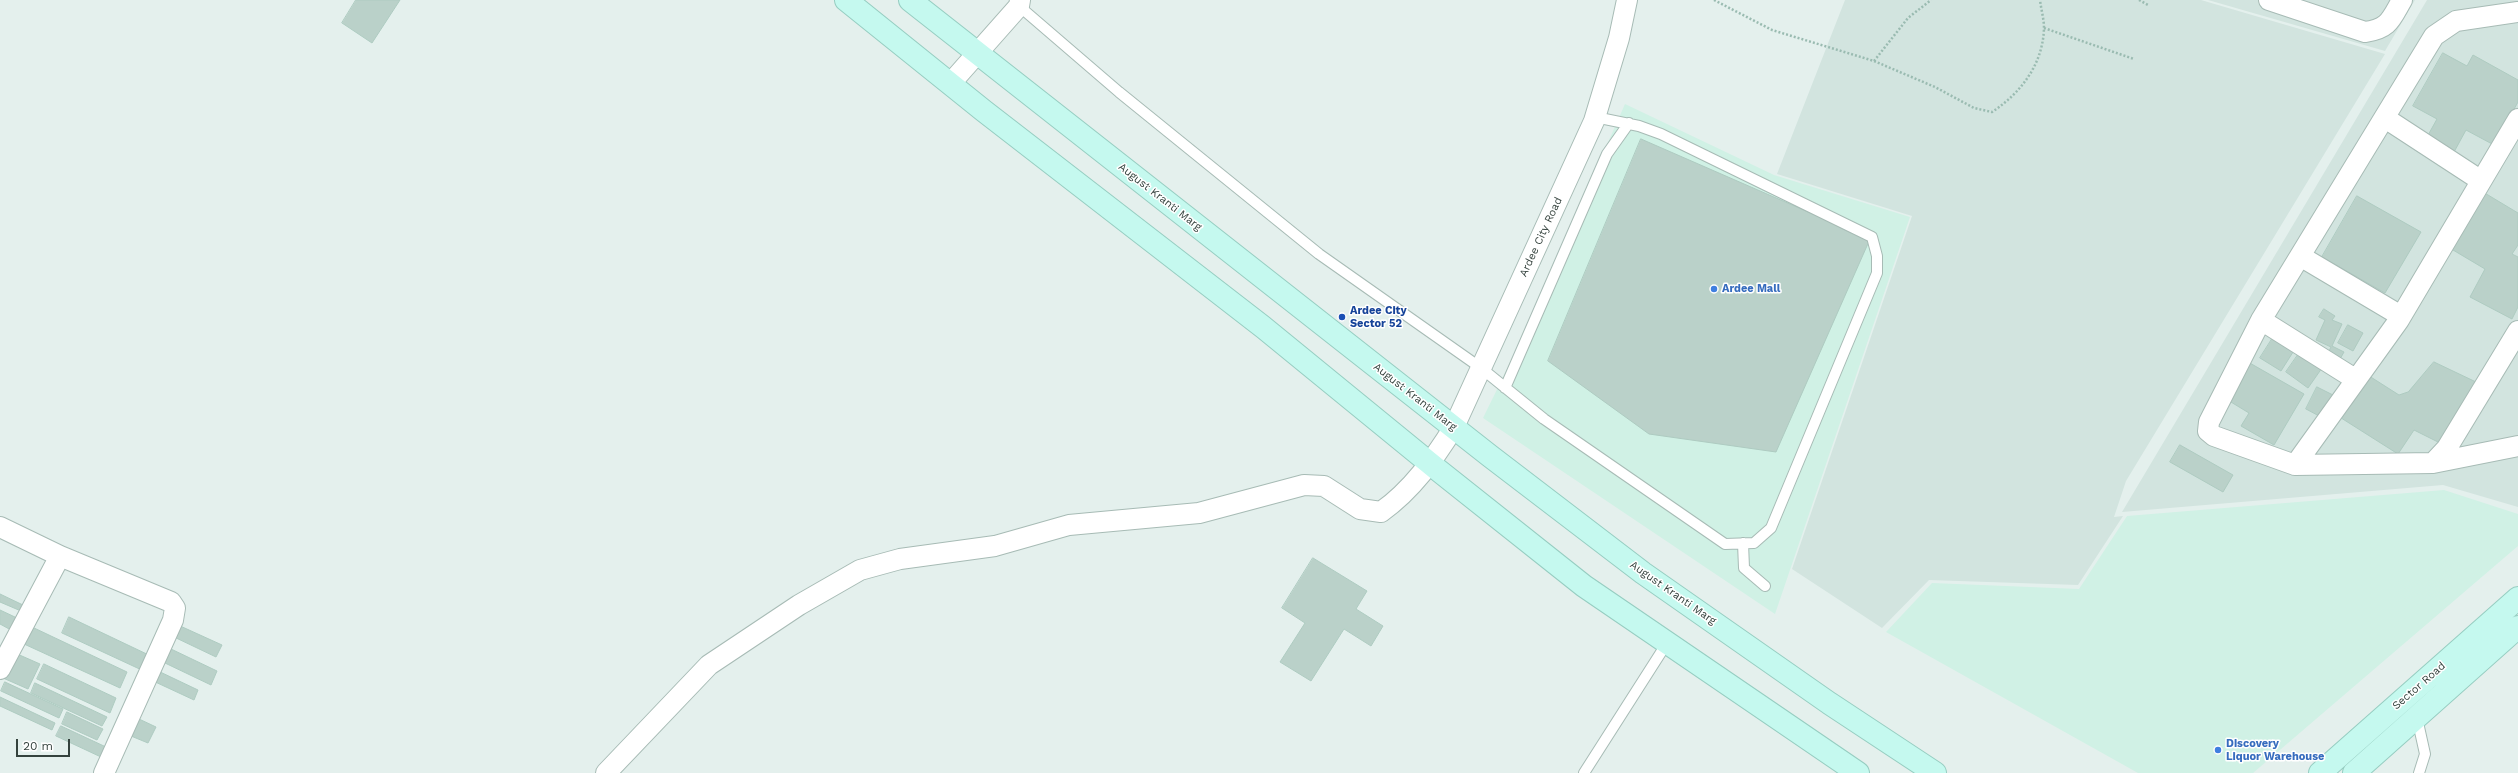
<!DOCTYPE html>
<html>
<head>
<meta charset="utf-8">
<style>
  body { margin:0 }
  #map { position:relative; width:2518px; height:773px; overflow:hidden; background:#e4f0ed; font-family:"Work Sans",sans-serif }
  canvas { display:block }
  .scale { position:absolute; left:16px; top:739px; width:54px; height:18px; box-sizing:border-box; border:2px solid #34423d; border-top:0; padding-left:5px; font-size:12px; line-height:14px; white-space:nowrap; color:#34423d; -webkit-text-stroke:3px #fff; paint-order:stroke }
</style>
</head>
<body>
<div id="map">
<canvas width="2518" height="773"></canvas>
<div class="scale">20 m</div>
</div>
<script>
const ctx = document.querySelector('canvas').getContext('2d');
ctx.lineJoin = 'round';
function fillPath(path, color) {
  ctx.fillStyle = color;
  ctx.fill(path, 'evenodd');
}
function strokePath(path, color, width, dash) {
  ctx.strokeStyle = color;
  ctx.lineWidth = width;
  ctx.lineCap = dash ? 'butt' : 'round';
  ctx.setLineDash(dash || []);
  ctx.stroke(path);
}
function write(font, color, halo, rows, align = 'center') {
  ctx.font = font + ' "Work Sans",sans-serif';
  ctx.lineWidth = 3;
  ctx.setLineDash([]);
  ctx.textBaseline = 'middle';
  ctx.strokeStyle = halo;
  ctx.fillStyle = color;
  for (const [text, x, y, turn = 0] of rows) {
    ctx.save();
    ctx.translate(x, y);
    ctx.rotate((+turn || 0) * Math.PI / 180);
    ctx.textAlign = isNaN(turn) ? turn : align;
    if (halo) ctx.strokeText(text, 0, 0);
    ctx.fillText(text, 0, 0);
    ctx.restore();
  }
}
fillPath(new Path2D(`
  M1845,0h356l184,54 -259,427 -12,36 9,-1 -45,69 -149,-5 -47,48 -90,-59 120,-353 -135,-42z
  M2208,0h207l-30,51z
  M2427,0h91v507l-75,-22 -321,27z`), '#d2e4df');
fillPath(new Path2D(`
  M1625,104l149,71 136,42 -135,397 -292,-196 28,-57z
  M2444,490l74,24v32l-265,227h-115l-252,-141 46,-49 147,6 48,-73z`), '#d0f1e5');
const building = new Path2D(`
  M356,0h44l-28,43 -30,-20z
  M2443,53l24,13 6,-11 45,25v22l-24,43 -28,-15 -12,22 -27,-15 10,-18 -24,-13z
  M1641,139l229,100 -94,213 -127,-18 -101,-73z
  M2483,192l35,21v32l-6,9 6,3v50l-6,12 -42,-22 15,-28 -37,-22z
  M2357,196l64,36 -36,61 -63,-36z
  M2324,309l11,7 -3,4 10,4 -10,22 12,6 -4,7 -12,-6 3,-6 -15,-7 9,-20 -6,-3z
  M2348,325l15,8 -10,18 -15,-8z
  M2274,336l21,13 -14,22 -21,-13z
  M2300,352l22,16 -14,20 -22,-16z
  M2248,362l56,32 -30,51 -33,-19 8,-13 -23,-14z
  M2434,362l42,20 -30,64 -32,-16 -16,24 -60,-38 28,-42 33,21 9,-3z
  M2317,387l16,8 -12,22 -15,-8z
  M2180,445l53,30 -10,17 -53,-30z
  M1313,558l54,33 -11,18 27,17 -12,20 -27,-17 -33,52 -31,-19 25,-39 -23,-15z
  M0,594l23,11 -2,6 -21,-9z
  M0,610l17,8 -6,12 -11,-6z
  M69,617l84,40 -7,15 -84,-39z
  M178,625l44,20 -6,12 -44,-21z
  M32,627l95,45 -7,16 -96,-44z
  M171,649l46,22 -6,14 -46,-22z
  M15,653l25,11 -12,25 -25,-11z
  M44,664l72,34 -6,15 -73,-34z
  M156,670l42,20 -4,10 -43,-20z
  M5,682l58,27 -4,9 -58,-27z
  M35,683l72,34 -5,9 -71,-33z
  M0,697l55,26 -3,7 -52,-24z
  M67,712l36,17 -6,11 -35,-16z
  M139,719l17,8 -8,16 -17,-7z
  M61,726l45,21 -5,10 -45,-21z`);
fillPath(building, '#bad1c9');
strokePath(building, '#aecbc1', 1);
const lane = new Path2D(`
  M1019,6l100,86 200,162 162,114 63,51 181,125 29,-1 17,-15 106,-255v-17l-5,-19 -211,-103 -22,-8 -44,-9
  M1505,388l102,-234 22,-31
  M1743,543l1,25 21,18
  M2417,718l8,36 -6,19
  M1584,773l83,-130`);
const street = new Path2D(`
  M2269,0l96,32c24,-3 26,-13 37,-32
  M2518,12l-62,9 -22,15 -173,284 -52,102 -1,9 6,5 81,29 138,-2 85,-17
  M950,84l69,-78 1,-6
  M2385,118l95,62
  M2300,256l101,60
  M2261,320l94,59
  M2433,463l14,-15 71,-117
  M2295,465l104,-145 119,-201
  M0,527l60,29 111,46 4,6 -2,12 -69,153
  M0,669l60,-113
  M606,773l103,-108 90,-60 61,-35 40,-11 95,-13 74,-21 130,-12 105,-28 20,1 36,23 21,3c31,-22 53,-53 73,-85l140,-306 25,-83 8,-38`);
const secondary = new Path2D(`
  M846,0l138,111 279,216 175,143 146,116 274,187
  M910,0l580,456 153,117 186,130 106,70
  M2320,773l198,-175
  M2354,773l164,-146`);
strokePath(lane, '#a7bbb5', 12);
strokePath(street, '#a7bbb5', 22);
strokePath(secondary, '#96cdc1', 24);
strokePath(new Path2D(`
  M1714,0l58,30 102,31 61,26 39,21 18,4c29,-19 51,-48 52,-84 0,-9 -3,-19 -4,-28
  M2139,0l9,5
  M2044,28l90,31
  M1874,61l34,-43 23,-18`), '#9abbb1', 2.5, [2, 2]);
strokePath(lane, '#fff', 10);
strokePath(street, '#fff', 20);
strokePath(secondary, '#c5f9ef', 22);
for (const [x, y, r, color] of [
  [1714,289,4,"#3f7fe0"],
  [1342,317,4,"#1a4fb4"],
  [2218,750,4,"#3f7fe0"]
]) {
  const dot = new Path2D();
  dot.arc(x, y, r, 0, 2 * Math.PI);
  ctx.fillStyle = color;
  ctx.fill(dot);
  strokePath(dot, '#fff', 1.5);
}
write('11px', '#34423d', '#fff', [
  ["August Kranti Marg",1160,197,38],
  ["Ardee City Road",1541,237,-65],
  ["August Kranti Marg",1415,397,38],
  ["August Kranti Marg",1673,593,35],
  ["Sector Road",2419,686,-41]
]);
write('bold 11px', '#366cbe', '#fff', [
  ["Ardee Mall",1722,289],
  ["Discovery",2226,744],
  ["Liquor Warehouse",2226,757]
], 'left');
write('bold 11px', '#164399', '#fff', [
  ["Ardee City",1350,311],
  ["Sector 52",1350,324]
], 'left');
</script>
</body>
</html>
